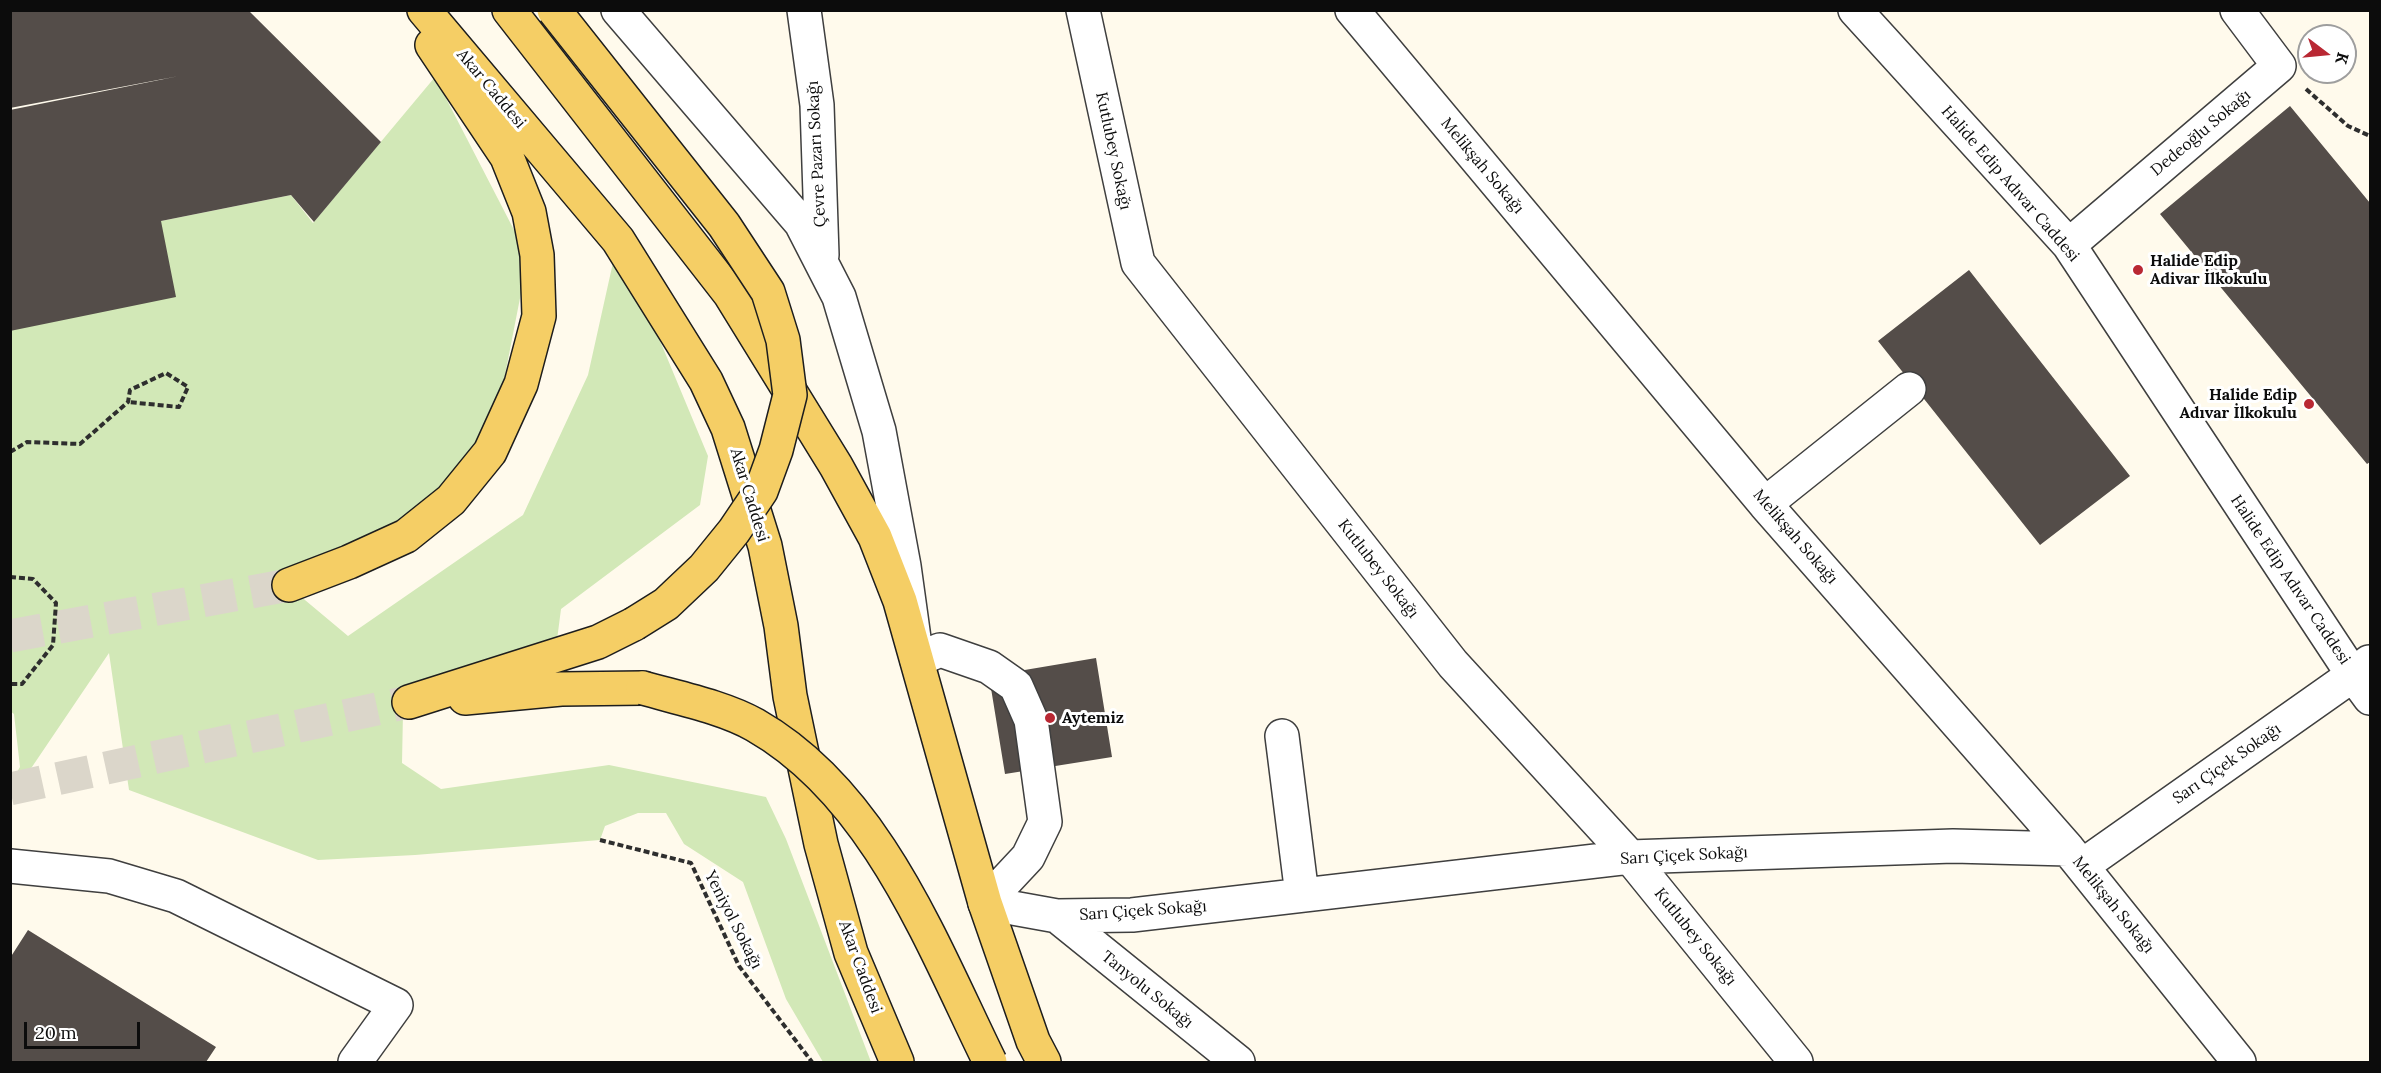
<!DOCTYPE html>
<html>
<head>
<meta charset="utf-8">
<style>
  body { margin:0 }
  #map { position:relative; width:2381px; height:1073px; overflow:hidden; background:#fffaec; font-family:Lora,serif }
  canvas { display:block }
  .frame { position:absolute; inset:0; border:12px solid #0c0c0c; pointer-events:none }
  .north { position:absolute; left:2297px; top:24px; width:60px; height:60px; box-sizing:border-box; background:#fff; border:2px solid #9e9e9e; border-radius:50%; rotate:106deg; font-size:16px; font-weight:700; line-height:24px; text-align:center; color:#0c0c0c }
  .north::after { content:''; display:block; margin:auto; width:21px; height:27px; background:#b92833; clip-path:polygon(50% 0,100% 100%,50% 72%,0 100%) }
  .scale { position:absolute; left:24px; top:1022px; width:116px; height:27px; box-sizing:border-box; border:3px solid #0c0c0c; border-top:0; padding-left:8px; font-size:18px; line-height:21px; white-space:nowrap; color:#0c0c0c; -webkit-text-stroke:4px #fff; paint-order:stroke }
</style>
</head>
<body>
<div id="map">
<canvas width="2381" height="1073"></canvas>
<div class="frame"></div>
<div class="north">K</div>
<div class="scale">20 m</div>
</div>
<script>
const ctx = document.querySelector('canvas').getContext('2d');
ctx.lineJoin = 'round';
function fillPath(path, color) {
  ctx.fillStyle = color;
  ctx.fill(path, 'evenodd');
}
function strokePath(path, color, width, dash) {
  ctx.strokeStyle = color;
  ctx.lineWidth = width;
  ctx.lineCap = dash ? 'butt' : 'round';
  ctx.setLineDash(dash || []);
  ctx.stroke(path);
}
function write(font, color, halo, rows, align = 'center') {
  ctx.font = font + ' Lora,serif';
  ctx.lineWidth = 6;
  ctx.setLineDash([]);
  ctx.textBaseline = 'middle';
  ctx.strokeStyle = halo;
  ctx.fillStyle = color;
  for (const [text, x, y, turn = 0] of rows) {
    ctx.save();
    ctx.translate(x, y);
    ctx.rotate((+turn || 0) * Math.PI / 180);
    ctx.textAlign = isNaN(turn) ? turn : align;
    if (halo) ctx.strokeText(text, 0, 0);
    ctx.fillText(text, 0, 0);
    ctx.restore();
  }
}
fillPath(new Path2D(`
  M435,77l93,180 -38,195 -191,143 49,41 175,-121 65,-140 30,-135 90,216 -8,49 -139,104 -4,31 -154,72 -1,51 39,26 168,-24 157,32 20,42 85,223h-48l-37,-63 -43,-117 -59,-38 -18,-31h-28l-33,13 -5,14 -185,15 -97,5 -189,-70 -20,-137 -98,145v-16l9,-15 -6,-53 -4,-3 1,-380 150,-110 130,-26 22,28z`), '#d2e8b7');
fillPath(new Path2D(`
  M10,10h238l133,132 -67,80 -23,-27 -130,26 15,76 -166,34v-221l169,-34 -169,32z
  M2290,106l80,97v259l-3,2 -207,-250z
  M1969,270l161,206 -90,69 -162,-204z
  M1096,658l16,99 -107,17 -16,-98z
  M28,930l188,117 -10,15h-196v-104z`), '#544d49');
strokePath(new Path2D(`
  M10,636l279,-51
  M10,789l399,-87`), '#dbd6ca', 33, [33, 16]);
const minor = new Path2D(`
  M618,10l183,213 38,74 40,134 25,135 13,94 23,-10 49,17 27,19 15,34 14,102 -17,35 -43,46
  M804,10l13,95 5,150
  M1083,10l55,253 315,401 177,193 166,205
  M1352,10l413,494 303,345 171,213
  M1855,10l214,235 284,430 17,23
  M2069,245l210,-179 -42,-56
  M1765,504l144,-115
  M1282,736l20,159
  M10,866l99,10 67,20 220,109 -41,57
  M2082,866l271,-191 16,-13
  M985,903l72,13 75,-1 498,-58 323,-11 115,3
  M1057,916l181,146`);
const major = new Path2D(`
  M424,10l194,230 88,141 22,47 37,118 16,80 9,70 31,148 30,109 46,109
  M509,10l221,284 106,172 39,71 25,64 85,302 48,138 11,21
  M289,585l60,-23 57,-26 45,-36 39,-48 31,-68 18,-68 -2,-61 -8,-43 -22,-55 -75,-112
  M465,698l96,-9 82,-1
  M409,702l189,-60 36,-18`);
strokePath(minor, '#3f3f3f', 36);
strokePath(major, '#1d1d1d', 36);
strokePath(new Path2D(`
  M2306,89l42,37 22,10
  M10,452l17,-10 53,2 48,-42 2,-12 36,-17 22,14 -9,20 -51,-5
  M10,577l23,2 23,24 -3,42 -31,39h-12
  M600,840l91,23 48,103 73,96`), '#2e2e2e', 4, [6, 3]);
strokePath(minor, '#fff', 33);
strokePath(major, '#f5ce65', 33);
const majorBridge = new Path2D(`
  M554,10l170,215 44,67 15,48 7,55 -14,55 -15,41 -27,40 -30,37 -38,36 -32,20
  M643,688c35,10 80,19 112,37 121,69 177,219 235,337`);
strokePath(majorBridge, '#1d1d1d', 36, []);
strokePath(majorBridge, '#f5ce65', 33);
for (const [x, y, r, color] of [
  [2138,270,6,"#b92833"],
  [2309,404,6,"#b92833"],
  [1050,718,6,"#b92833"]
]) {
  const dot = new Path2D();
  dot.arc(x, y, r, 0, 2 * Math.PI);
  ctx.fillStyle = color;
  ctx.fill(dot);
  strokePath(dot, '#fff', 2);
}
write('16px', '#0c0c0c', '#fff', [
  ["Akar Caddesi",491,89,50],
  ["Dedeoğlu Sokağı",2201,133,-40],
  ["Kutlubey Sokağı",1113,151,78],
  ["Çevre Pazarı Sokağı",817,154,-93],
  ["Melikşah Sokağı",1482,166,50],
  ["Halide Edip Adıvar Caddesi",2010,184,49],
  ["Akar Caddesi",749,495,73],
  ["Melikşah Sokağı",1795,537,49],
  ["Kutlubey Sokağı",1378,569,52],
  ["Halide Edip Adıvar Caddesi",2290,580,56],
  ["Sarı Çiçek Sokağı",2227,764,-35],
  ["Sarı Çiçek Sokağı",1684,856,-3],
  ["Melikşah Sokağı",2113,905,51],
  ["Sarı Çiçek Sokağı",1143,911,-4],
  ["Yeniyol Sokağı",733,920,63],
  ["Kutlubey Sokağı",1695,937,51],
  ["Akar Caddesi",860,967,70],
  ["Tanyolu Sokağı",1147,990,39]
]);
write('bold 16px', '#0c0c0c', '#fff', [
  ["Halide Edip",2150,261],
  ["Adivar İlkokulu",2150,279],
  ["Halide Edip",2297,395,"right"],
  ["Adıvar İlkokulu",2297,413,"right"],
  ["Aytemiz",1062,718]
], 'left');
</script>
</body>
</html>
